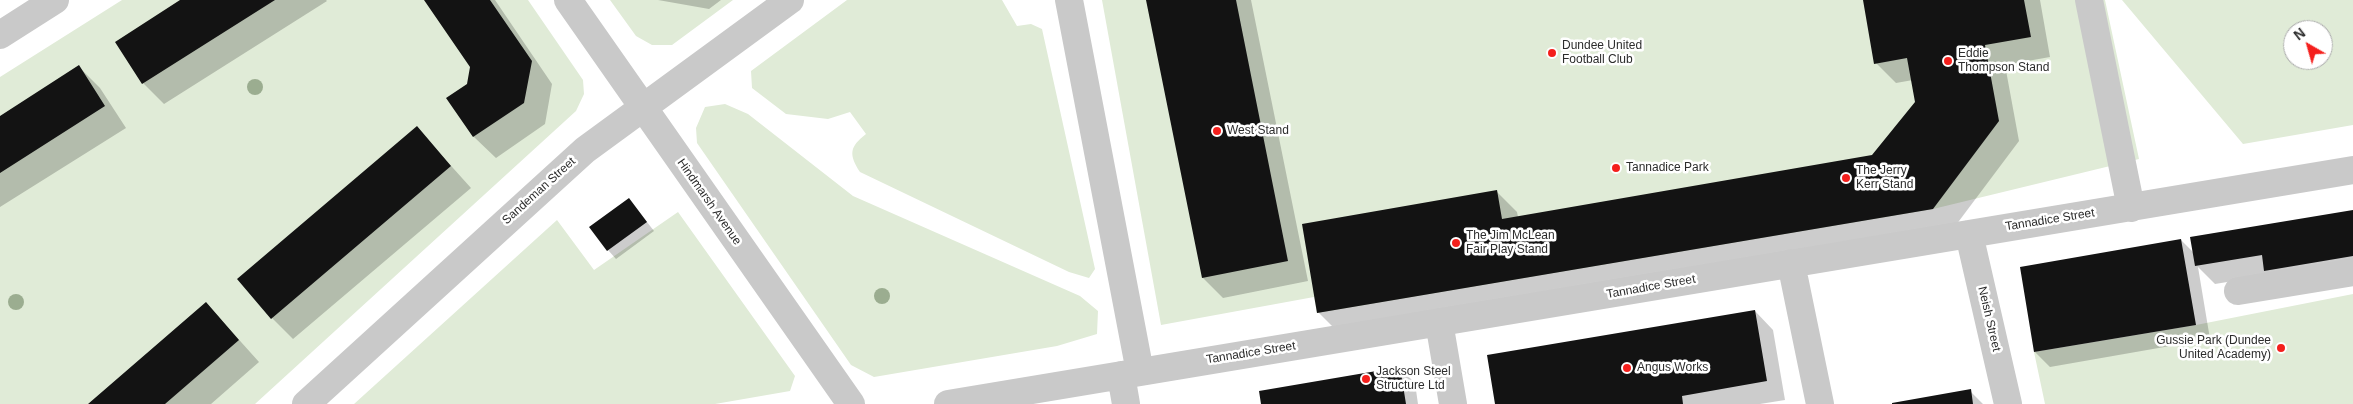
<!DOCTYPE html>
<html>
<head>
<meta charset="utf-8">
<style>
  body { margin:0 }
  #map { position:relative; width:2353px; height:404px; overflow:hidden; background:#fff; font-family:Helvetica,sans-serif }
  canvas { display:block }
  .north { position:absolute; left:2283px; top:20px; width:50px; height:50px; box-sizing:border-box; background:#fff; border:1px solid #ababab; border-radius:50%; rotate:322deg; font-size:14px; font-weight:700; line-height:20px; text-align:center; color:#2c2c2c }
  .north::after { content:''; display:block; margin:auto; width:18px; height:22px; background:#f41f1c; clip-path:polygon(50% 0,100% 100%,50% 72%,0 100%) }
</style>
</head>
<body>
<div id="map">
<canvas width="2353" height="404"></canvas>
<div class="north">N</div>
</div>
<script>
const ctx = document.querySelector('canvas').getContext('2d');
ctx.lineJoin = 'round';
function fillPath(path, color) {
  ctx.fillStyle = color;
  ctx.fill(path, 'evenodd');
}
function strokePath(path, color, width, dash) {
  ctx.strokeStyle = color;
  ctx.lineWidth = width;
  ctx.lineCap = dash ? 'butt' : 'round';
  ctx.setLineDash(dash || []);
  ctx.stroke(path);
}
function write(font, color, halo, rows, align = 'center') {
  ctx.font = font + ' Helvetica,sans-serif';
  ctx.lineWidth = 5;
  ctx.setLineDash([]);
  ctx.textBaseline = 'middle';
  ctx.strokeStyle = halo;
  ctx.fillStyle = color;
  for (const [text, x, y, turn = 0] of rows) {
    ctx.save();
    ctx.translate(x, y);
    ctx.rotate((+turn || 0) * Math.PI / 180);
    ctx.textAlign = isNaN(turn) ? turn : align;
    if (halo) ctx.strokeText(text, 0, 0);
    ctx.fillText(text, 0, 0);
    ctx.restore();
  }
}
fillPath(new Path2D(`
  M122,0h406l55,80 1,14 -8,17 -321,293h-255v-327z
  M610,0h123l-61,45h-20l-16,-9z
  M847,0h155l15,26 14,-2 11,5 53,240 -6,9 -20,-6 -209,-100c-11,-17 -11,-25 6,-38l-16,-22 -22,7 -42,-5 -34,-26 -1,-17z
  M1102,0h1003l34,159 -206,50 -616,104 -3,-16 -153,28z
  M2122,0h231v125l-110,19zM2293,30h30v30h-30z
  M725,104l23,10 105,82 227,100 18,15 -1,23 -40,12 -183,31 -23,-12 -154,-222 -1,-15 9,-21z
  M678,212l117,164 -5,15 -75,13h-361l203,-184 37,50z
  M2353,294v110h-308l-11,-52 162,-27z`), '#e0ebd7');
fillPath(new Path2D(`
  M182,0h144l1,1 -163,103 -21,-21z
  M426,0h69l57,84 -7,40 -49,34 -22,-21 -26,-39 20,-14 4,-17z
  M658,0h63l-12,9z
  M1147,0h104l57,281 -85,17 -20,-20z
  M1864,0h176l10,57 -45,8 14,76 -66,88 -615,103 -20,-20 179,-120 20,20 1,5 355,-61 44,-54 -4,-22 -17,3 -20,-20z
  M79,67l21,21 26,40 -126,79v-90z
  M417,128l54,60 -178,151 -21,-21z
  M629,199l25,32 -38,28 -8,-9z
  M2353,211v67l-83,-3 -55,9 -17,-17 12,72 -160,28 -15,-15 146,-112 14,14z
  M206,303l53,59 -48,42h-121z
  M1755,311l18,19 12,70 -25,4h-264z
  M1400,368l15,15 3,21h-156z
  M1970,391l13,13h-90z`), '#0003');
fillPath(new Path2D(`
  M180,0h95l-133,84 -27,-42z
  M424,0h66l42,61 -8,42 -51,34 -27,-39 21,-14 3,-17z
  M1146,0h90l52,261 -86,17z
  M1863,0h161l7,37 -46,8 14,76 -66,88 -616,104 -15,-89 195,-34 5,29 370,-64 43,-53 -8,-44 -33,6z
  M79,65l26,41 -105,67v-57z
  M417,126l34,40 -180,153 -34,-40z
  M629,198l18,24 -40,29 -18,-24z
  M2353,210v46l-89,15 -2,-16 -67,11 -5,-29z
  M2181,239l15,86 -162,27 -14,-85z
  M206,302l33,38 -74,64h-77z
  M1755,310l12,71 -85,15 1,8h-188l-8,-49z
  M1400,367l6,37h-145l-2,-13z
  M1971,389l2,15h-81v-1z`), '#131313');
strokePath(new Path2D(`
  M568,0l283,404
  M1069,0l71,372
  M2089,0l42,208
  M0,35l55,-35
  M1969,234l39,170
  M1791,263l29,141
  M2238,291l115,-19
  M1439,322l14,82
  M1121,375l5,29
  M306,404l279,-254 205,-150
  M948,404l1405,-234`), '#c9c9c9', 28);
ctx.fillStyle = '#9bad90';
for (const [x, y] of [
  [255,87],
  [882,296],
  [16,302]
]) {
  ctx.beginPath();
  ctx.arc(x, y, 8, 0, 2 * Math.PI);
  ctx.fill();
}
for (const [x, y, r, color] of [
  [1552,53,5,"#f41f1c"],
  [1948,61,5,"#f41f1c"],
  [1217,131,5,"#f41f1c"],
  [1616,168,5,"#f41f1c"],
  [1846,178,5,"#f41f1c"],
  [1456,243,5,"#f41f1c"],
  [2281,348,5,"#f41f1c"],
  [1627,368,5,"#f41f1c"],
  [1366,379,5,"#f41f1c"]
]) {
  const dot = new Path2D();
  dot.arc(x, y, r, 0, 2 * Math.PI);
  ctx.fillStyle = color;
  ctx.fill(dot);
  strokePath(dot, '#fff', 2);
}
write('12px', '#2c2c2c', '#fff', [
  ["Dundee United",1562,46],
  ["Football Club",1562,60],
  ["Eddie",1958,54],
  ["Thompson Stand",1958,68],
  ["West Stand",1227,131],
  ["Tannadice Park",1626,168],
  ["The Jerry",1856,171],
  ["Kerr Stand",1856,185],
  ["The Jim McLean",1466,236],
  ["Fair Play Stand",1466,250],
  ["Gussie Park (Dundee",2271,341,"right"],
  ["United Academy)",2271,355,"right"],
  ["Angus Works",1637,368],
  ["Jackson Steel",1376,372],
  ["Structure Ltd",1376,386]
], 'left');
write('12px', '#2c2c2c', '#fff', [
  ["Sandeman Street",539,191,-42],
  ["Hindmarsh Avenue",709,202,55],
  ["Tannadice Street",2050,220,-9],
  ["Tannadice Street",1651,287,-10],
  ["Neish Street",1989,319,77],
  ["Tannadice Street",1251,353,-9]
]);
</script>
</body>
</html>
